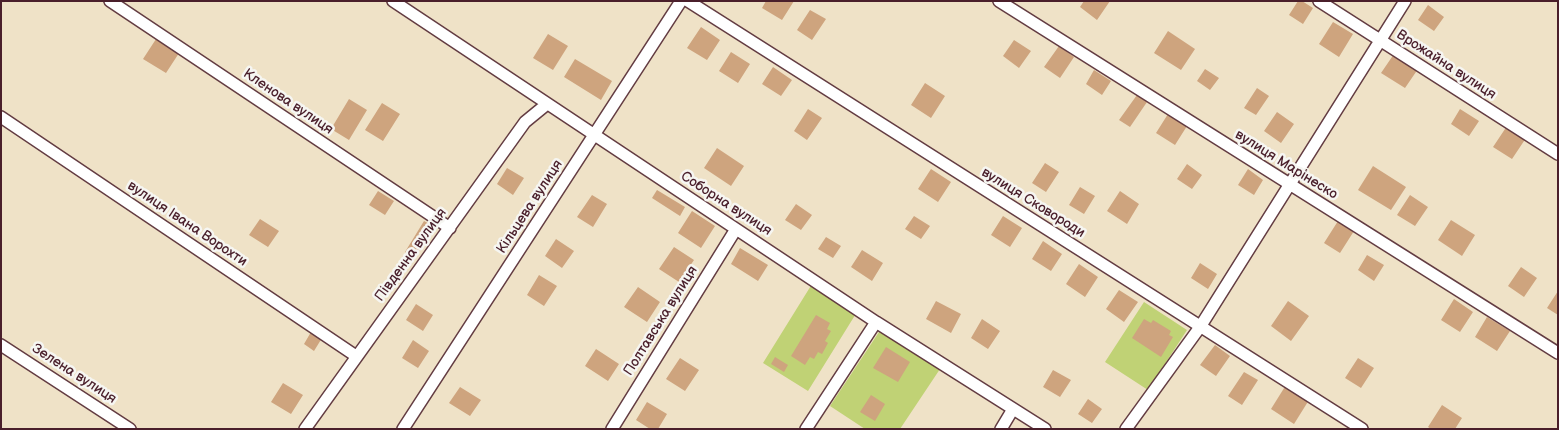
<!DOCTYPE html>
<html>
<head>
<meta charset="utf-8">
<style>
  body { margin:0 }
  #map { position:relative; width:1559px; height:430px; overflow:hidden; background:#efe2c7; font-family:"Balsamiq Sans",sans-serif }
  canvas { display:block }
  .frame { position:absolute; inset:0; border:2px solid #4a1f2b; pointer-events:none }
</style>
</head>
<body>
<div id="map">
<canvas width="1559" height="430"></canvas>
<div class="frame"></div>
</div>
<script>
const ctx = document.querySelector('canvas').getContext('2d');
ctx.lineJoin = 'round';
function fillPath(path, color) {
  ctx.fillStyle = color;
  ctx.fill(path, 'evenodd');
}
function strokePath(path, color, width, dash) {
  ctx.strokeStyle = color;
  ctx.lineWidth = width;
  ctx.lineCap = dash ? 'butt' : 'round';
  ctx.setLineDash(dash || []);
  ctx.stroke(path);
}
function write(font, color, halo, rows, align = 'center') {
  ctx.font = font + ' "Balsamiq Sans",sans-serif';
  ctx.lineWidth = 5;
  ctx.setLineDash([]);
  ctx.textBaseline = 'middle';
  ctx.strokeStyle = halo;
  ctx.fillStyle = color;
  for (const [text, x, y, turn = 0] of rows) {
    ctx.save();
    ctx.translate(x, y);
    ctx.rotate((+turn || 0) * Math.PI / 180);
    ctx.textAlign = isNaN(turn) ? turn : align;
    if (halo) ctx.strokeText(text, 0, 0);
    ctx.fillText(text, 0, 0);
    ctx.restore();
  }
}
fillPath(new Path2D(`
  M812,284l45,28 -49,79 -45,-28z
  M1144,302l43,28 -39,60 -43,-28z
  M881,329l59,40 -40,60h-35l-35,-23z`), '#c0d275');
fillPath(new Path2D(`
  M766,1h28l-12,19 -20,-12z
  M1084,1h26l-13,19 -17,-13z
  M1298,1h4l11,7 -10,16 -14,-9z
  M1428,5l16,12 -10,14 -16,-11z
  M810,10l16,9 -14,21 -15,-10z
  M1333,22l20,12 -14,23 -20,-13z
  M701,27l19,13 -13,20 -20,-12z
  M1168,31l27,18 -14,21 -27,-17z
  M548,34l20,12 -15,24 -20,-12z
  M158,36l23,14 -15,23 -23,-14z
  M1014,40l17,11 -12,17 -16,-12z
  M1059,46l15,11 -14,21 -16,-11z
  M731,52l19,12 -12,19 -19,-12z
  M1394,54l24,15 -13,19 -24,-15z
  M575,59l37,22 -11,19 -37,-23z
  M773,67l19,13 -11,16 -19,-12z
  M1205,69l14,9 -9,12 -13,-9z
  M1094,70l17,11 -9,14 -16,-11z
  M925,83l20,13 -14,22 -20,-13z
  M1257,88l12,8 -13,19 -12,-7z
  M1137,95l10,7 -17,25 -11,-7z
  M349,99l18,11 -18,30 -18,-11z
  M382,103l18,11 -17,27 -18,-11z
  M808,109l14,9 -15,22 -13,-9z
  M1460,109l19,12 -10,15 -18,-12z
  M1277,112l17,12 -13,19 -17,-12z
  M1168,114l19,12 -12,19 -19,-12z
  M1507,126l19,12 -14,21 -19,-12z
  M717,148l27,18 -13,20 -27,-18z
  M1045,163l14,9 -13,20 -14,-9z
  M1187,164l15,11 -10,14 -15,-10z
  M1373,166l33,21 -15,23 -33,-20z
  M507,168l17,10 -11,17 -16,-11z
  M931,169l20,13 -13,20 -20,-13z
  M1248,169l15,11 -9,15 -16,-10z
  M1080,187l15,9 -11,18 -15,-9z
  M657,190l28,17 -5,9 -28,-18z
  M378,191l16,10 -9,14 -16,-10z
  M1120,191l19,13 -12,20 -20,-13z
  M592,195l15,9 -14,23 -16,-10z
  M1410,195l18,12 -13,19 -18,-11z
  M796,204l16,11 -11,15 -16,-10z
  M692,211l23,15 -14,22 -23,-15z
  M914,216l16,10 -9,13 -16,-10z
  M1003,216l19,12 -12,19 -19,-12z
  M260,219l19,12 -11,16 -19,-12z
  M1451,220l24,15 -13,21 -24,-16z
  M424,221l9,5 -19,31 -9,-5z
  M1338,221l16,10 -14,22 -16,-10z
  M826,237l15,9 -8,12 -15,-9z
  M556,239l18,12 -12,17 -17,-12z
  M1043,241l19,13 -11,17 -19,-12z
  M674,247l20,13 -15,22 -20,-13z
  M740,248l28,17 -10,16 -27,-17z
  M862,250l21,13 -11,18 -21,-14z
  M1367,255l17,10 -10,16 -16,-11z
  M1200,263l17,11 -9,15 -17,-11z
  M1079,264l19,13 -13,20 -19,-13z
  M1521,267l16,11 -13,19 -16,-11z
  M539,275l18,11 -13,20 -17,-11z
  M638,287l22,15 -13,20 -23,-15z
  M1119,290l19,12 -14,20 -18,-13z
  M1558,291v24l-11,-7z
  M1454,299l19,13 -13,20 -19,-12z
  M936,301l25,13 -10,19 -25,-14z
  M1288,301l21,15 -18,25 -20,-15z
  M416,304l17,11 -10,16 -17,-11z
  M816,315l14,8 -3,6 4,2 -6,10 3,2 -6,11 -4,-2 -4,7 -4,-2 -5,8 -14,-9z
  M1487,317l23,14 -13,20 -22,-14z
  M982,319l18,12 -12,18 -17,-11z
  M1144,319l7,4 2,-3 18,11 -2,4 4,2 -12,20 -29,-19z
  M311,332l11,6 -8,13 -10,-7z
  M413,340l16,11 -11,17 -16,-10z
  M1215,345l15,11 -14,20 -16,-11z
  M886,347l24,15 -12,20 -25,-14z
  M596,349l23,15 -11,17 -23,-15z
  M775,357l13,8 -4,7 -13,-8z
  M680,358l19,12 -14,21 -19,-12z
  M1358,358l16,10 -13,20 -16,-10z
  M1053,370l18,10 -11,17 -17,-10z
  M1244,372l14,8 -16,25 -14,-9z
  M283,383l20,12 -12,19 -20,-12z
  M1286,385l23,15 -15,24 -23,-15z
  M460,387l21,13 -11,16 -21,-13z
  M871,395l14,9 -10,17 -15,-9z
  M1088,399l14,10 -10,14 -14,-9z
  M647,402l20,12 -9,15h-8l-14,-9z
  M1442,405l20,13 -7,11h-24l-3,-2z`), '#cea47e');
const minor = new Path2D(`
  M110,1l340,227
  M393,1l483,321 169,107
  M688,1l674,428
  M999,1l559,352
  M1319,1l239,153
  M1,117l355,239
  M1,345l129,84
  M305,429l220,-307 22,-18
  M403,429l278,-428
  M612,429l124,-200
  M806,429l70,-107
  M1001,429l12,-20
  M1126,429l74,-102 205,-326`);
strokePath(minor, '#633c42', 14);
strokePath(minor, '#fff', 11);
write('14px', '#4a1f2b', '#f6f6f2', [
  ["Врожайна вулиця",1446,65,33],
  ["Кленова вулиця",288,102,34],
  ["вулиця Марінеско",1286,165,32],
  ["вулиця Сковороди",1033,203,32],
  ["Соборна вулиця",726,204,33],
  ["Кільцева вулиця",530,207,-57],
  ["вулиця Івана Ворохти",187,224,34],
  ["Південна вулиця",411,255,-54],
  ["Полтавська вулиця",661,321,-58],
  ["Зелена вулиця",74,374,33]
]);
</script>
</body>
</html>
